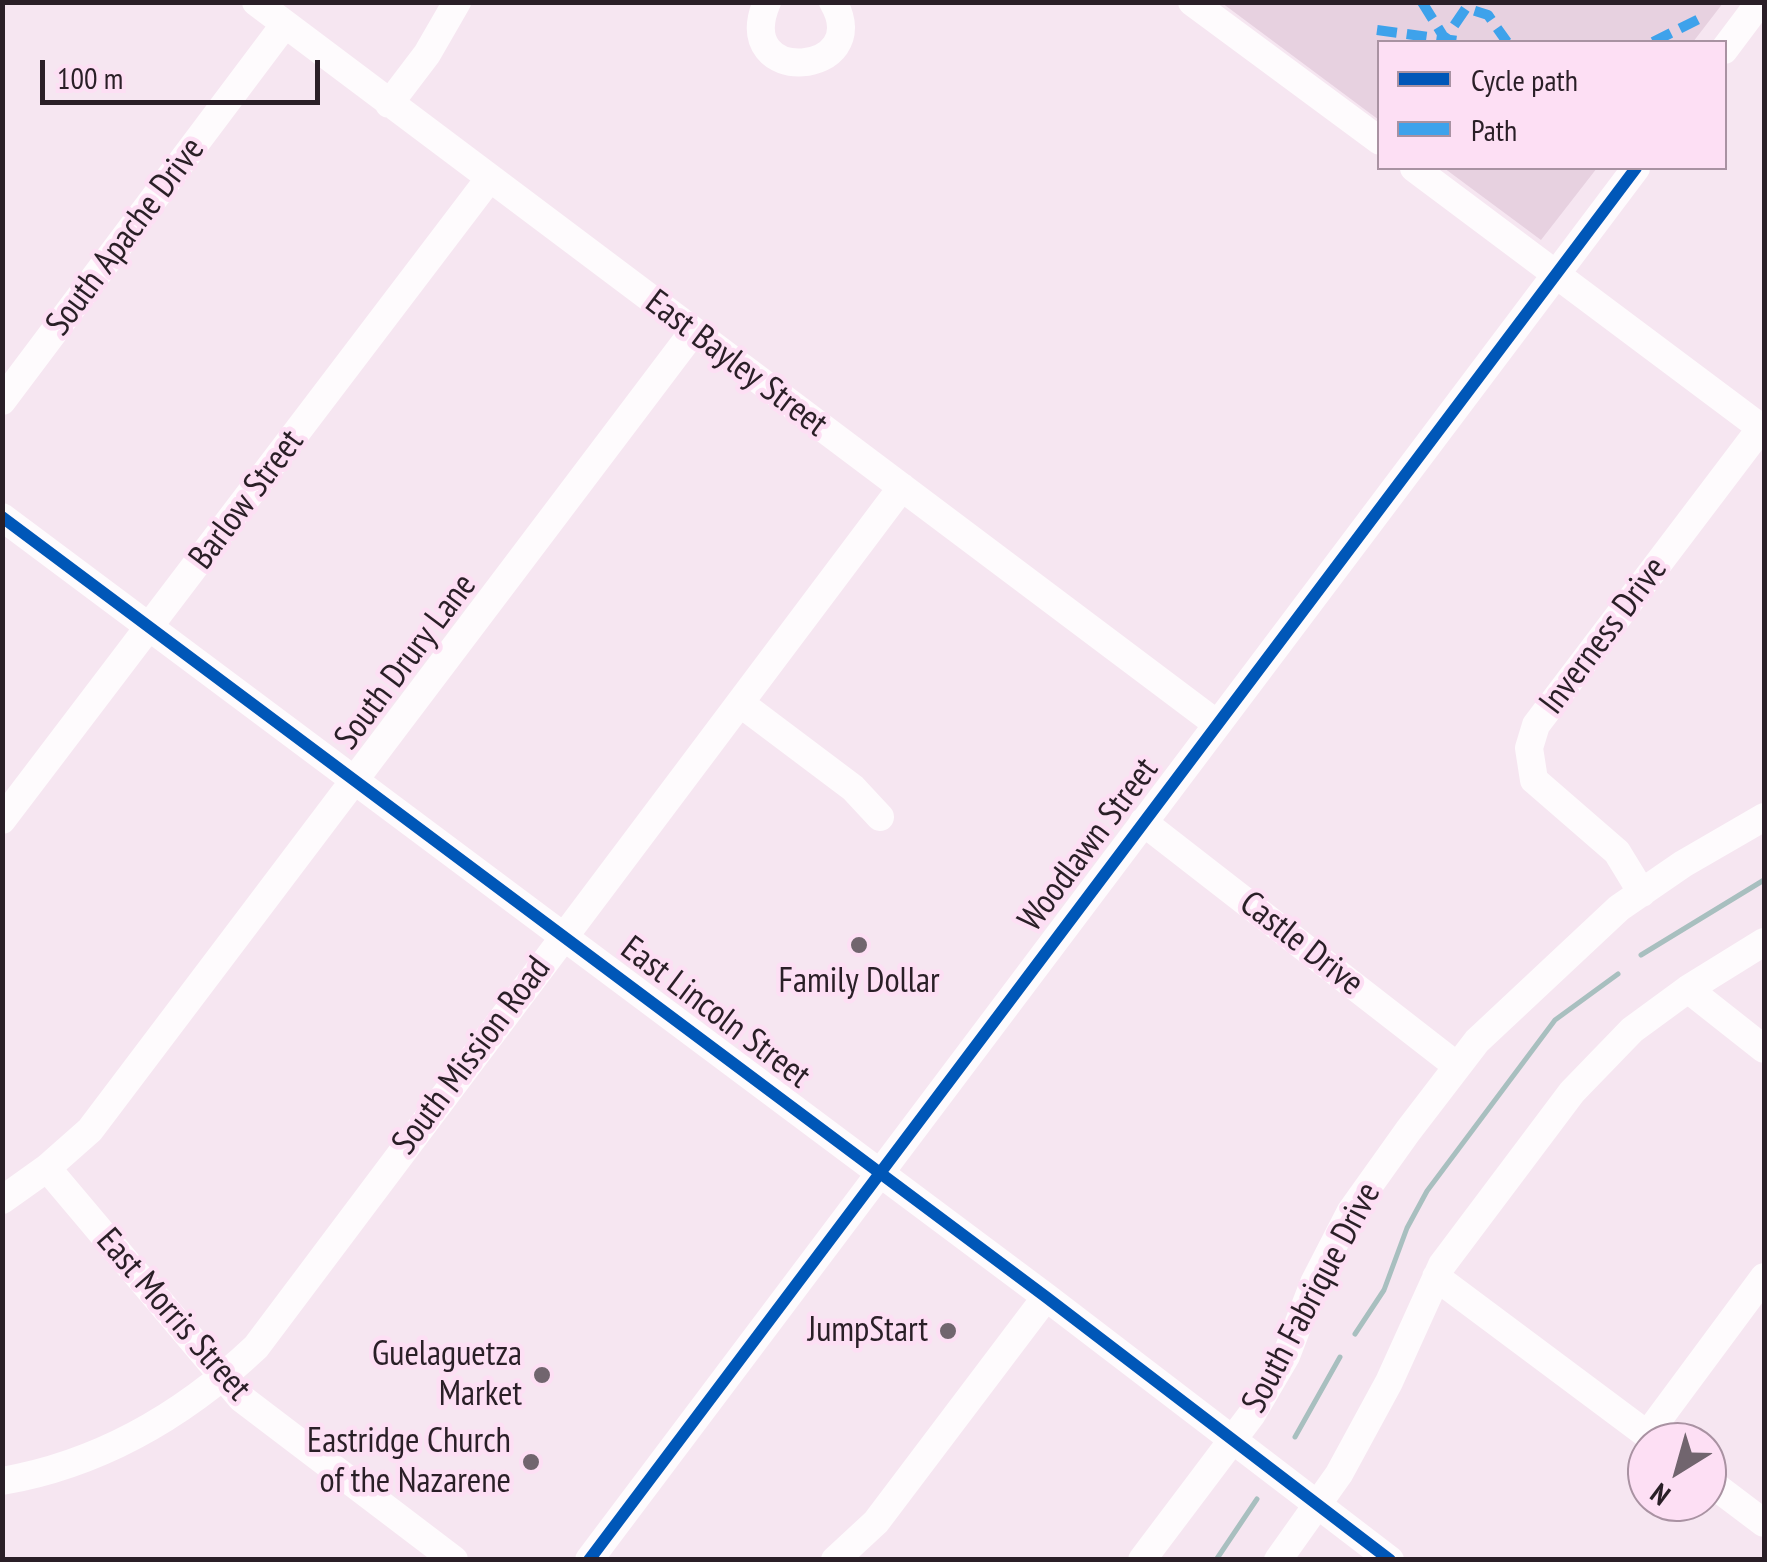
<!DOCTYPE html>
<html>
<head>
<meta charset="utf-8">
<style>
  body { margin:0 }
  #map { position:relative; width:1767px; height:1562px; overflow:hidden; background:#f6e6f1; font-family:"PT Sans Narrow",sans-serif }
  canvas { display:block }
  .frame { position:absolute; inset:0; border:5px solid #2a1f27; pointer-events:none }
  .legend { position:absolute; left:1377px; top:40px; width:350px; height:130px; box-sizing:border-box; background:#fddff4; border:2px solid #a992a2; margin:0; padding:12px 18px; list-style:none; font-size:30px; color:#2a1f27 }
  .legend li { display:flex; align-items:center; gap:20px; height:50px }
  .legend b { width:50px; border:2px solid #a992a2 }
  .north { position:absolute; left:1627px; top:1422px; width:100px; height:100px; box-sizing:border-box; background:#fddff4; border:2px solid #a992a2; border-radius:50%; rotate:217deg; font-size:28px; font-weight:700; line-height:40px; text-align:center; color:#2a1f27 }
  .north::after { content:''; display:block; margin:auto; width:35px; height:45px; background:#71656e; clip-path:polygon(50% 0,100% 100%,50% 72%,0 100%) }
  .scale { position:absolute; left:40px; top:60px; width:280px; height:45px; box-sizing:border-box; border:5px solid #2a1f27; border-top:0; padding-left:12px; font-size:30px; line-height:35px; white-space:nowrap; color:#2a1f27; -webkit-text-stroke:8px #fddff4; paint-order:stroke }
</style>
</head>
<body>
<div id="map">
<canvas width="1767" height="1562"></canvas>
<div class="frame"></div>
<ul class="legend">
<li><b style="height:12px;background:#0057b8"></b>Cycle path</li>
<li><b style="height:12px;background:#3ea2eb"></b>Path</li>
</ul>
<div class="north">N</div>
<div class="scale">100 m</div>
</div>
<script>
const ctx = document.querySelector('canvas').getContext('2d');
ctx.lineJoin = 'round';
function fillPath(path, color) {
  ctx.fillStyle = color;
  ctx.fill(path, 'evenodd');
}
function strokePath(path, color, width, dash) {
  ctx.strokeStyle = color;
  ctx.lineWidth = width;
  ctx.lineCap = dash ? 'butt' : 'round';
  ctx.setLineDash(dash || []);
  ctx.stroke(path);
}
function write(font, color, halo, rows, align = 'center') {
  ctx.font = font + ' "PT Sans Narrow",sans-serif';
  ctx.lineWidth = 9;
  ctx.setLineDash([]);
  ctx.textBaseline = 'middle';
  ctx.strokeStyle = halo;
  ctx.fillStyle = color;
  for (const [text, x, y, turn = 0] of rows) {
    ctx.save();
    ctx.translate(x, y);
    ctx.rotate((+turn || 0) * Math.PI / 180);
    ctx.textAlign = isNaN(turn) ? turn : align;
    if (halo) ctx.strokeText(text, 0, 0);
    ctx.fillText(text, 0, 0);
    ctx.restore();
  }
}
fillPath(new Path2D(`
  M1222,3h501l-30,39h-313l-1,78z
  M1444,168h153l-56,72z`), '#e7d1e0');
strokePath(new Path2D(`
  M1641,955l123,-75
  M1355,1334l29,-44 23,-62 20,-37 128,-171 63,-46
  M1295,1437l45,-80
  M1216,1560l41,-61`), '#a8bfbf', 5);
strokePath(new Path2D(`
  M256,2l961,722
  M767,2c-37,87 109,74 66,0
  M1192,2l188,139
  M1724,50l36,-48
  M389,104l38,-50 30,-52
  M1414,168l350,262
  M2,401l283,-377
  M2,517l1044,780 344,263
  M740,703l113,85 27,29
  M2,820l487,-641
  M1143,822l314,244
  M1642,893l-25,-41 -83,-72 -5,-32 7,-23 228,-301
  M1688,989l76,60
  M47,1168l194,230 213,162
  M2,1200l45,-32 43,-38 603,-798
  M1436,1277l221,165
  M1647,1435l117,-158
  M1707,1480l57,43
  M2,1481c99,-17 182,-66 254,-134l646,-860
  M589,1560l1047,-1392
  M835,1560l41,-38 170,-225
  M1142,1560l110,-146 34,-58 28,-73 37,-72 57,-80 69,-90 142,-133 64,-44 81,-47
  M1278,1560l61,-86 50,-92 53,-117 130,-173 60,-62 56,-41 76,-47`), '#fefbfd', 28);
strokePath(new Path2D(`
  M1422,2l23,37 21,-31 22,7 19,27
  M1377,30l88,12
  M1653,42l48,-24`), '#3ea2eb', 10, [20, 10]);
strokePath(new Path2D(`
  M2,517l1044,780 344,263
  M589,1560l1047,-1392`), '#0057b8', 12);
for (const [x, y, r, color] of [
  [859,945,10,"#71656e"],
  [948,1331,10,"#71656e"],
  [542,1375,10,"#71656e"],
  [531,1462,10,"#71656e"]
]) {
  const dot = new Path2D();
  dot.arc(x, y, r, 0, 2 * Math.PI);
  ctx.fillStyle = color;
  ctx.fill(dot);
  strokePath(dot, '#fddff4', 4);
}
write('35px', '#2a1f27', '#fddff4', [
  ["South Apache Drive",126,237,-53],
  ["East Bayley Street",736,364,37],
  ["Barlow Street",247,500,-53],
  ["Inverness Drive",1604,636,-53],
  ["South Drury Lane",406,662,-53],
  ["Woodlawn Street",1089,845,-53],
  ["Castle Drive",1301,944,38],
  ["East Lincoln Street",715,1013,37],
  ["South Mission Road",472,1056,-53],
  ["South Fabrique Drive",1312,1298,-62],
  ["East Morris Street",173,1315,49]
]);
write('35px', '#2a1f27', '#fddff4', [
  ["Family Dollar",859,982,"center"],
  ["JumpStart",928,1331],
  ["Guelaguetza",522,1355],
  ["Market",522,1395],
  ["Eastridge Church",511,1442],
  ["of the Nazarene",511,1482]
], 'right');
</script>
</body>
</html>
